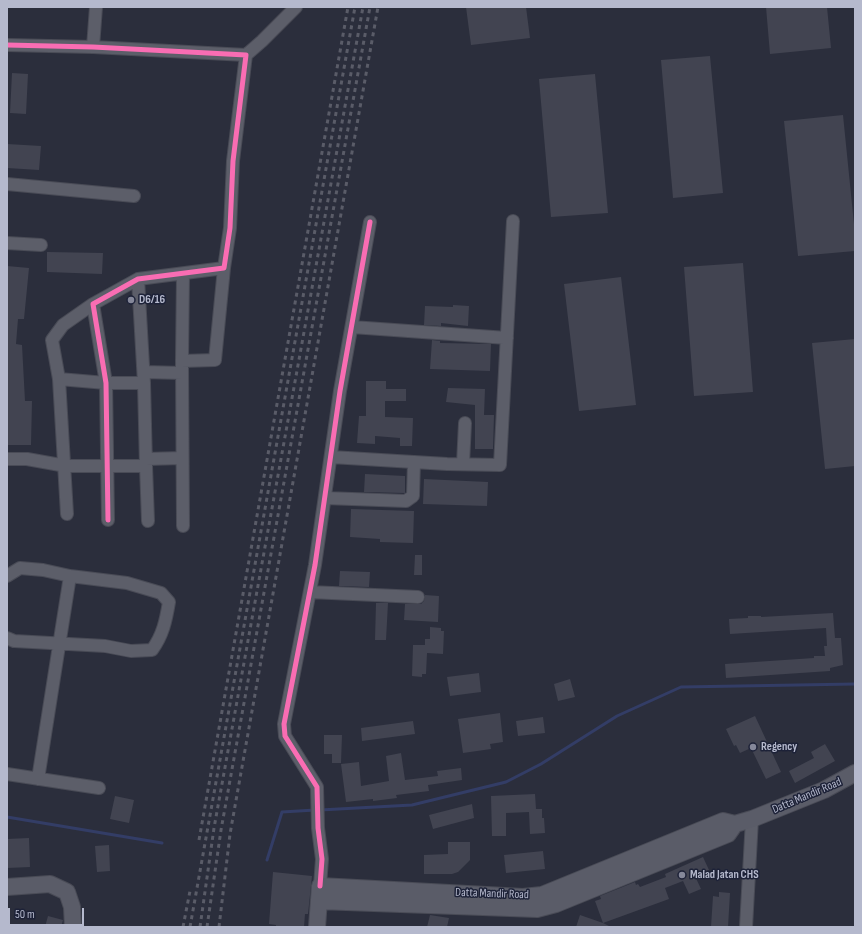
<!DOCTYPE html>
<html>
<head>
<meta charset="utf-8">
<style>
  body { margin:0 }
  #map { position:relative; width:862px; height:934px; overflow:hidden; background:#2b2e3c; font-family:"Sofia Sans Condensed",sans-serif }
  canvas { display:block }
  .frame { position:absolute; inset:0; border:8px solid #b5b9cd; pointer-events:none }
  .scale { position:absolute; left:8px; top:908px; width:76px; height:18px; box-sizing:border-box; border:2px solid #b5b9cd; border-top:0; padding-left:5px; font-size:12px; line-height:14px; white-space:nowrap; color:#b5b9cd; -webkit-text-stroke:3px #1d2238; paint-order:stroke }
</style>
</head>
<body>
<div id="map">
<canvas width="862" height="934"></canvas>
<div class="frame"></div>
<div class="scale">50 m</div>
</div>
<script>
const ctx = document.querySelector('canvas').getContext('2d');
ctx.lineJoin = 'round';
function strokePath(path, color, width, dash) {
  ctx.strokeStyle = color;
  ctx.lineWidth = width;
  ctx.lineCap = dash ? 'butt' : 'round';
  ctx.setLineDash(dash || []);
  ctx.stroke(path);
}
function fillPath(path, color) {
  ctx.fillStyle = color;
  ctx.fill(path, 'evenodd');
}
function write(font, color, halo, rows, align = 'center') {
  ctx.font = font + ' "Sofia Sans Condensed",sans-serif';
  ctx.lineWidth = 3;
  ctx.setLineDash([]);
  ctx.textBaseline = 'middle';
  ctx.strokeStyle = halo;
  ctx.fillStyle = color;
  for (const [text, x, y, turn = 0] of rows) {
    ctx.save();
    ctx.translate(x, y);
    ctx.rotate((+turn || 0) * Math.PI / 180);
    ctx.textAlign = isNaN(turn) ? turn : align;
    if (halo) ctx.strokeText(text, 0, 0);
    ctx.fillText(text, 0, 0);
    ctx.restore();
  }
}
strokePath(new Path2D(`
  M320,810l92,-5 94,-23 35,-18 76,-48 64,-29 174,-3
  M7,817l155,26
  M267,860l15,-48 33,-2`), '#333d66', 3);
fillPath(new Path2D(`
  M466,7h60l4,31 -59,7z
  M766,7h61l4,41 -61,6z
  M710,56l13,137 -50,5 -12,-138z
  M12,73l16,1 -2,40 -16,-1z
  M595,74l13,139 -57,4 -12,-138z
  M843,115l12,119v17l-57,5 -14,-135z
  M7,144l34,2 -2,24 -32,-2z
  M47,252l56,1 -1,21 -55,-2z
  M743,263l10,129 -59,4 -10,-129z
  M7,266l22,2 -5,51h-6l-2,25 6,1 3,56h7l-1,44h-24z
  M621,277l15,128 -57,6 -15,-127z
  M453,305l16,1 -1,20 -27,-3v3l-17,-1 1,-19 28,1z
  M855,339v127l-30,3 -13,-126z
  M432,340l8,1v2l51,1 -1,27 -60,-2z
  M366,381h20v8h20v12h-21v16l28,1 -1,28h-12v-8l-25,-2v8l-18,-1 2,-27h7z
  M448,388l37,1 -1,26h10l-1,34h-18v-44l-29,-3z
  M365,474l40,2v17l-41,-1z
  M424,479l64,3 -1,24 -64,-2z
  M351,509l63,2 -1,32 -33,-1v-3l-30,-2z
  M415,555h7v20h-8z
  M340,571l30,1 -1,15 -30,-1z
  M425,595l14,1 -1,26 -34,-2 1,-16h16l3,-3z
  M376,603h12l-2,37h-11z
  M833,613l2,25h6l2,27 -13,3v3l-104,7 -1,-14 89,-6v-2h11l-1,-10h3l-1,-18 -96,6 -1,-15 19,-1v-2h13v1z
  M430,627l11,1v3h3l-1,23 -16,-1 -1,21h-4v3l-10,-1 1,-31h12v-6h5z
  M479,673l2,19 -31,4 -3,-19z
  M570,679l5,18 -17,4 -4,-17z
  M500,713l3,29 -13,2 1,5 -28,4 -5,-34z
  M755,716l26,56 -15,7 -15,-31 -11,5 -4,-8 -2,1 -8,-17z
  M543,717l2,16 -27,3 -2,-15z
  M413,721l2,13 -53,7 -1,-13z
  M324,735h18l-1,28h-9v-9h-8z
  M825,744l10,17 -40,22 -6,-12 25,-13 -3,-6z
  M401,753l4,27 33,-4 -1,-5 24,-3 1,12 -34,5 1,6 -33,4 1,3 -24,3v-2l-27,3 -5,-38 18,-2 2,24 28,-5 -3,-25z
  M535,794l1,15h6v9h2l1,15 -15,1 -1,-22 -23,1v23h-14l-1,-40z
  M115,796l19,4 -5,23 -19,-4z
  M472,804l2,14 -41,11 -4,-14z
  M29,838l1,29 -23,1v-29z
  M448,842h22v18l-12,12 -6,2h-28v-19l24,-1z
  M109,845l1,26 -13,1 -2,-26z
  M543,851l2,18 -39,4 -2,-18z
  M703,857l6,13 -14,6 6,13 -12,5 -6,-13 -18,7 4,11 -66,24 8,4h-35l4,-12 23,8 -8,-22 6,-2 -1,-3 35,-14 1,3 2,-1 2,3 26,-10 -1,-3z
  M273,872l39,4 -4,38h-3l-1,13h-28v-2l-7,-1z
  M719,892l11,1 -2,34h-17l2,-31 6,1z
  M430,915l19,3 -2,9h-20z
  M48,916l15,4 -2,7h-16z`), '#424451');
const minor = new Path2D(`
  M7,45l86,2 153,8 -13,106 -3,67 -6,40 -86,11 -45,25 13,79 2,137
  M93,47l3,-40
  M246,55l16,-14 34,-34
  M7,184l127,12
  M7,243l34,2
  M183,274l-1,87 33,-1 9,-92
  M352,327l155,11
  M182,361l1,165
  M144,372l38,1
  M59,379l-7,-39 11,-15 30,-21
  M331,457l116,7 53,1 13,-244
  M7,459h20l39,7h80l-2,-83
  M146,459l36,-1
  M463,464l2,-41
  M146,466l2,55
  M325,498l81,3 7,-5 1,-34
  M67,514l-8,-135 47,4h38l-6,-104
  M7,576l13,-8 23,2 27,6 57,7 34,10 8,9c-3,18 -6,33 -17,48l-21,1 -26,-5 -91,-5 -7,-3
  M310,592l108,5
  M7,774l92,14
  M38,779l32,-203
  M320,886l2,-27 -4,-31 -1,-41 -32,-51 -1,-12 31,-159 25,-174 30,-169
  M746,927l6,-108`);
const secondary = new Path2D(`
  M7,887l43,-3 17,8 5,15 1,20
  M319,901l218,8 19,-5 172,-70 7,-10
  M317,927l3,-41 203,11 19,-2 181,-74 12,3 17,-5 72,-29 31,-17`);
strokePath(minor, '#494b56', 14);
strokePath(secondary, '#494b56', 18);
strokePath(minor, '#5c5e69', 12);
strokePath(secondary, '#5a5c68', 16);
strokePath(new Path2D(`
  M199,840l149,-833
  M183,927l7,-36
  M190,927l165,-920
  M200,927l14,-99 149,-821
  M207,927l14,-97 149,-823
  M219,927l11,-93 148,-827`), '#5a5c68', 3, [4, 4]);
strokePath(new Path2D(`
  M7,45l86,2 153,8 -13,106 -3,67 -6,40 -86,11 -45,25 13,79 2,137
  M320,886l2,-27 -4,-31 -1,-41 -32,-51 -1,-12 31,-159 25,-174 30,-169`), '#f96db3', 5);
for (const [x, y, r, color] of [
  [131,300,4,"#85889a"],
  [753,747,4,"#85889a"],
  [682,875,4,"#85889a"]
]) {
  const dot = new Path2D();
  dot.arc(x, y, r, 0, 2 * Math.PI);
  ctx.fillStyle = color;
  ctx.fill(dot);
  strokePath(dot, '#1d2238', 1.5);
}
write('bold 12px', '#b5b9cd', '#1d2238', [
  ["D6/16",139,300],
  ["Regency",761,747],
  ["Malad Jatan CHS",690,875]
], 'left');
write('12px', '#b5b9cd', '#1d2238', [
  ["Datta Mandir Road",807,796,-23],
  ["Datta Mandir Road",492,894,2]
]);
</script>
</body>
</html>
